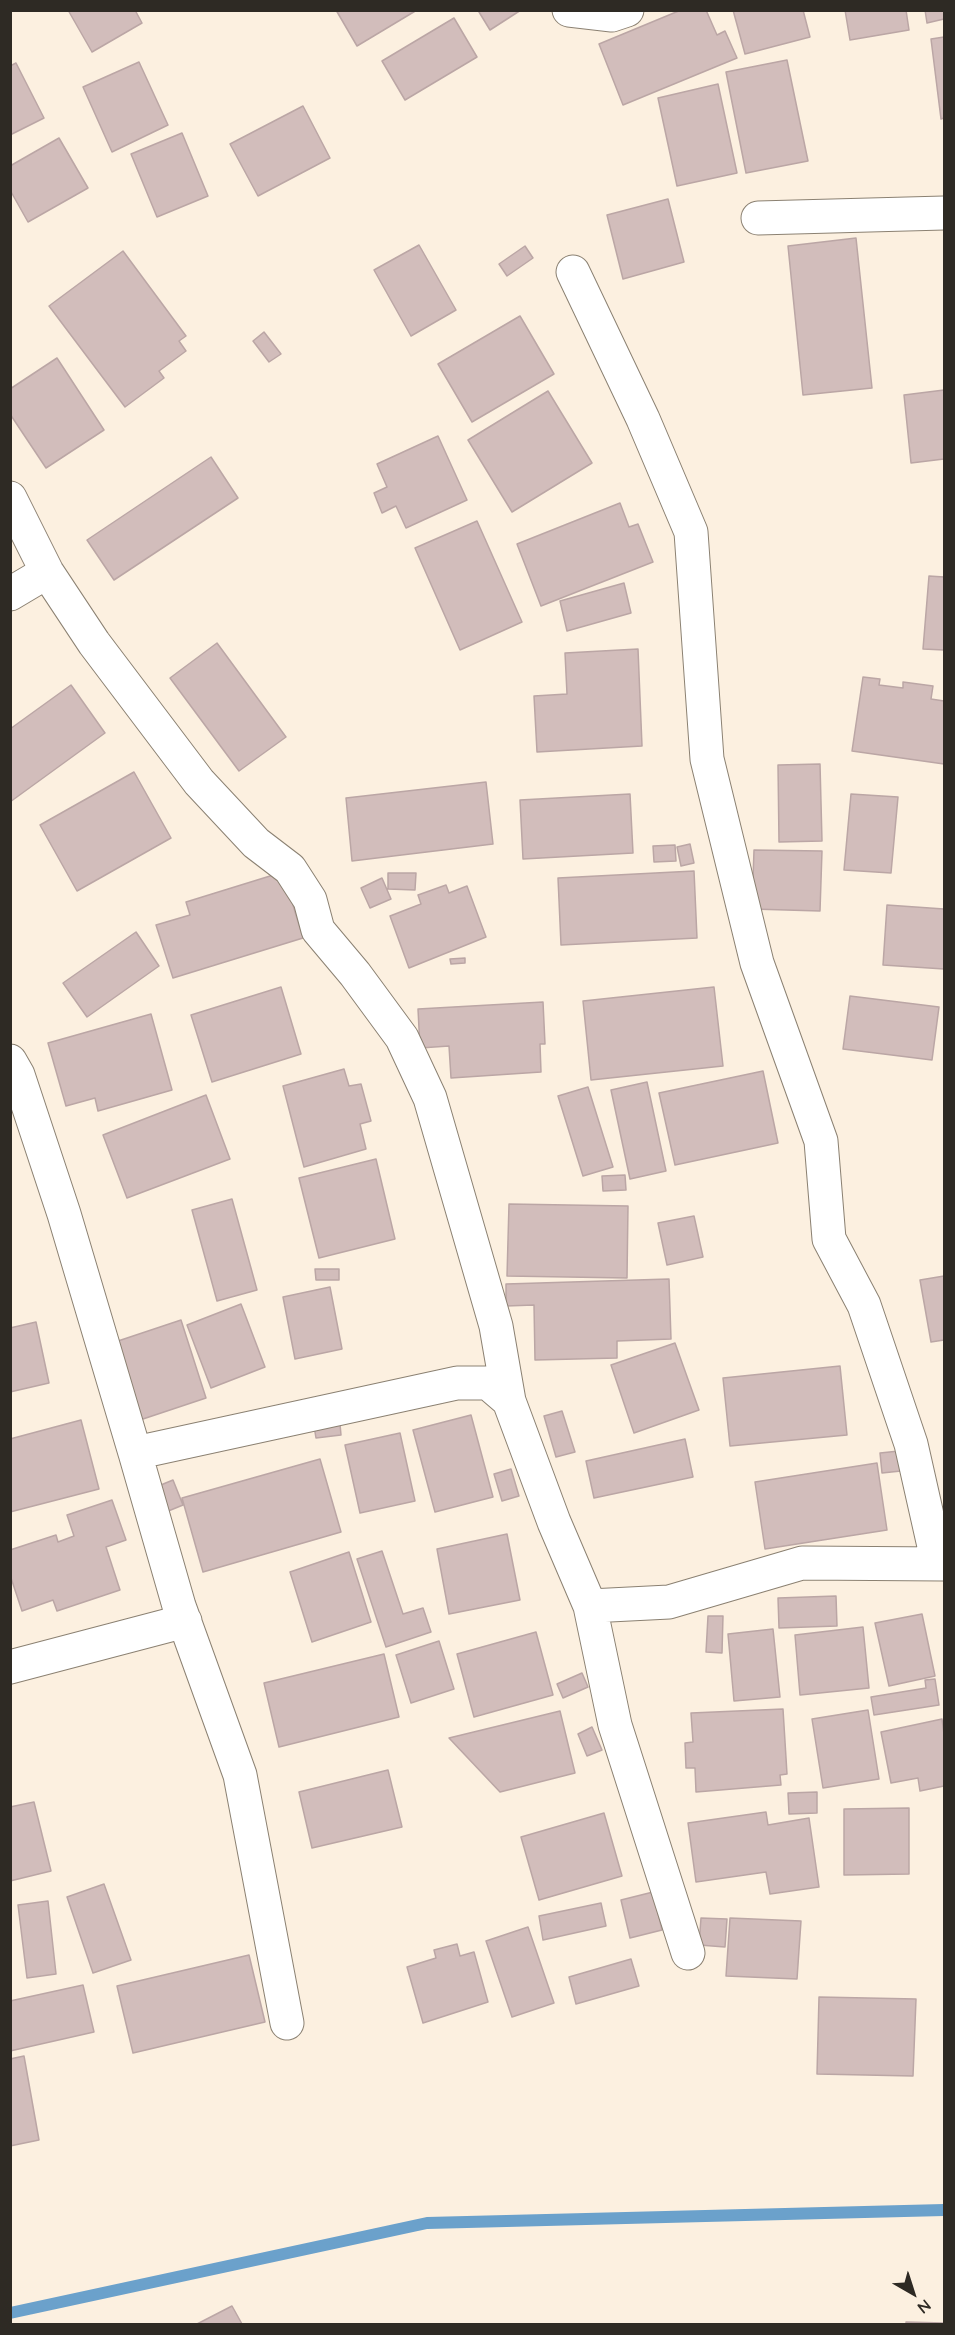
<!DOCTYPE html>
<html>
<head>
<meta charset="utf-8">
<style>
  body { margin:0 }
  #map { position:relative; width:955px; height:2335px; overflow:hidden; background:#fcf0e0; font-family:Quicksand,sans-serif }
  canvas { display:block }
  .frame { position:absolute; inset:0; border:12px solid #2e2a24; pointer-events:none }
  .north { position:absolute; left:883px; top:2263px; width:60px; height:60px; -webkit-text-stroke:4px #fcf0e0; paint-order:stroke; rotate:141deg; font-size:16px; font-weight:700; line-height:24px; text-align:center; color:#2e2a24 }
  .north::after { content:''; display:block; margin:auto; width:21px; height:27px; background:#2e2a24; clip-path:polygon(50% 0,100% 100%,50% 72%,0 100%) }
</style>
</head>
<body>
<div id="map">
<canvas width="955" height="2335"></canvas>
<div class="frame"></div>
<div class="north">N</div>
</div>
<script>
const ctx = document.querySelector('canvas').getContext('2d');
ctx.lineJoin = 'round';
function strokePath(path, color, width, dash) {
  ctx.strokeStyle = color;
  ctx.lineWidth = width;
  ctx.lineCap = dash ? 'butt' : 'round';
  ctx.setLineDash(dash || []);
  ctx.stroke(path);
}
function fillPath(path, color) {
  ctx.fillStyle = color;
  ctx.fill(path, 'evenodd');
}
strokePath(new Path2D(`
  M10,2313l417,-90 517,-13`), '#6ba1cb', 12);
const building = new Path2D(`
  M68,10h67l7,13 -50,29z
  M336,10h81l-60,36z
  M481,10h40l-31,20 -11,-18z
  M681,10h25l11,25 8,-4 12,27 -114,47 -24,-61z
  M733,10h70l7,27 -65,17z
  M845,10h61l3,20 -59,10z
  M925,10h19v9l-17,4z
  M454,18l23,39 -72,43 -23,-39z
  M944,37v81l-3,1 -10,-80z
  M787,60l21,101 -62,12 -20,-101z
  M139,62l29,63 -56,27 -29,-65z
  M16,63l28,55 -34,17v-69z
  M718,84l19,89 -60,13 -19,-88z
  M303,106l27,52 -72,38 -28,-52z
  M182,133l26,63 -51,21 -26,-63z
  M59,138l29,50 -60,34 -18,-32v-24z
  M668,199l16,63 -61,17 -16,-64z
  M856,238l16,150 -69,7 -15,-149z
  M419,245l37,65 -45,26 -37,-66z
  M525,246l8,12 -26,18 -8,-12z
  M123,251l63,85 -7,5 7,10 -27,20 5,7 -39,29 -76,-101z
  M520,316l34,58 -82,48 -34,-58z
  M264,332l17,22 -12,8 -16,-21z
  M57,358l47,72 -58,38 -36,-54v-25z
  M944,390v69l-33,4 -7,-68z
  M548,391l44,72 -80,49 -44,-72z
  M438,436l29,64 -61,28 -10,-22 -14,7 -8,-20 13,-6 -10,-23z
  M211,457l27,41 -124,82 -27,-40z
  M620,503l9,24 9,-3 15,38 -112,44 -24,-62z
  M477,521l45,101 -62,28 -45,-102z
  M929,576l15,1v73l-21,-1z
  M624,583l7,30 -64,18 -7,-30z
  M217,643l69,94 -47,34 -69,-93z
  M638,649l4,97 -105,6 -3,-56 33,-2 -2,-41z
  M863,677l17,2 -1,6 24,3v-6l30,4 -2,13 13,2v63l-92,-13z
  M71,685l34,48 -95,69v-73z
  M820,764l2,77 -43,1 -1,-77z
  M134,772l37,66 -94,53 -37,-66z
  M486,782l7,62 -141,17 -6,-63z
  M630,794l3,59 -110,6 -3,-59z
  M851,794l47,3 -7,76 -47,-3z
  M690,844l4,19 -13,3 -4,-19z
  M675,845l1,16 -22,1 -1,-16z
  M754,850l68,1 -2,60 -68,-2z
  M694,871l3,67 -136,7 -3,-67z
  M283,872l20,66 -130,40 -17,-53 34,-10 -4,-13z
  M388,873h28l-1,17 -27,-1z
  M382,878l9,21 -21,9 -9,-20z
  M446,885l3,8 18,-7 19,51 -77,31 -19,-52 31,-12 -3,-9z
  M887,905l57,4v60l-61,-4z
  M136,932l23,34 -72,51 -24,-34z
  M465,958v5l-14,1 -1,-5z
  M281,987l20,67 -89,28 -21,-67z
  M714,987l9,79 -132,14 -8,-79z
  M850,996l89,11 -7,53 -89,-11z
  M543,1002l2,42h-5l1,28 -90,6 -2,-32 -29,2 -2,-39z
  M151,1014l21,76 -74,21 -3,-13 -29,8 -18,-63z
  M344,1069l5,17 12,-2 10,37 -11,3 6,25 -62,18 -21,-81z
  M763,1071l15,72 -103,22 -16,-72z
  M647,1082l19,89 -36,8 -19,-89z
  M588,1087l25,80 -30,9 -25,-80z
  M206,1095l24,64 -103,39 -24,-63z
  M376,1159l19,80 -76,19 -20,-80z
  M625,1175l1,15 -23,1 -1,-15z
  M232,1199l25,91 -40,11 -25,-91z
  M509,1204l119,2 -1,72 -120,-2z
  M694,1216l9,41 -36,8 -9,-42z
  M315,1269h24v11h-23z
  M944,1276v64l-13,2 -11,-62z
  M669,1279l2,60 -54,2v17l-82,2 -1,-55 -28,1v-22z
  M330,1287l12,62 -47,10 -12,-62z
  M241,1304l24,63 -54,21 -24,-63z
  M181,1320l25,78 -69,23 -25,-78z
  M36,1322l13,61 -39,9v-64z
  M675,1343l24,67 -65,23 -23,-68z
  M840,1366l7,69 -117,11 -7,-68z
  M562,1411l13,41 -19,5 -12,-41z
  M471,1415l22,82 -58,15 -22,-82z
  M81,1420l18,69 -89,23v-73z
  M340,1424l1,11 -25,3 -2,-12z
  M400,1433l15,68 -55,12 -15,-68z
  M685,1439l8,38 -99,21 -8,-37z
  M899,1451l2,20 -19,2 -2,-20z
  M320,1459l21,73 -138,40 -21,-74z
  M877,1463l10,67 -122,19 -10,-67z
  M511,1469l8,27 -17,5 -8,-27z
  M173,1480l10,25 -22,9 -10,-25z
  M112,1500l14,40 -20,7 14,43 -63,21 -4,-11 -31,11 -12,-36v-25l46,-15 2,7 16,-6 -7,-21z
  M507,1534l13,66 -71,14 -12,-65z
  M382,1551l21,63 20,-6 8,24 -45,15 -29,-88z
  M349,1552l22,70 -59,20 -22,-70z
  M836,1596l1,30 -58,2 -1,-30z
  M922,1614l13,62 -46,10 -14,-63z
  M708,1616h15l-1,37 -16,-1z
  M863,1627l6,61 -69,7 -5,-60z
  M773,1629l7,68 -46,4 -6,-67z
  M536,1632l17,63 -79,22 -17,-63z
  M439,1641l15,48 -43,14 -15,-48z
  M384,1654l15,63 -120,30 -15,-64z
  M582,1673l6,14 -25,11 -6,-14z
  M935,1679l4,26 -65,10 -3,-18 55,-9 -1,-8z
  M783,1709l4,65 -7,1 1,10 -85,7 -1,-24h-9l-1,-25 8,-1 -2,-29z
  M868,1710l11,69 -56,9 -11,-69z
  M560,1711l15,62 -75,19 -51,-54z
  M942,1719l2,15v52l-24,5 -2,-13 -27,5 -10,-51z
  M592,1727l10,23 -15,6 -9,-22z
  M388,1770l14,57 -90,21 -13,-56z
  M817,1792v21l-28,1 -1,-21z
  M34,1802l17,69 -41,10v-74z
  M909,1808v66l-65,1v-66z
  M766,1812l2,13 41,-7 10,69 -49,7 -4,-22 -70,10 -8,-59z
  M604,1813l18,63 -83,24 -18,-63z
  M104,1884l27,76 -38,13 -26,-76z
  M653,1892l9,38 -32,8 -9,-38z
  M48,1901l8,73 -29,4 -9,-73z
  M601,1903l5,23 -63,14 -4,-24z
  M701,1918l26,1 -2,28 -26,-2z
  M730,1918l71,3 -4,58 -71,-3z
  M528,1927l26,76 -42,14 -26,-76z
  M457,1944l3,12 14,-4 14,50 -65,21 -16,-56 29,-9 -2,-8z
  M249,1955l16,67 -132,31 -16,-67z
  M631,1959l8,27 -63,18 -7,-27z
  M83,1985l11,47 -84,19v-50z
  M819,1997l97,2 -3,77 -96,-2z
  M24,2056l15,84 -29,6v-87z
  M232,2306l10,18h-45z
  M906,2322l38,1v1h-38z`);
fillPath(building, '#d2bdbb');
strokePath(building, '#bba6a5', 1.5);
const minor = new Path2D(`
  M569,10l43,5 15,-5
  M758,218l186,-5
  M573,272l70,147 48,113 16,227 50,204 64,178 8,98 35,66 47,139 27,120
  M10,498l37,74 47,71 105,139 57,61 34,26 20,31 8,30 37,44 47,64 28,60 66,228 13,75
  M10,594l37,-22
  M10,1061l8,14 46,139 71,239 322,-70h31l21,18 45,121 36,84 79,-4 133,-39 142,1
  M135,1453l44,153 61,169 47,248
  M590,1606l25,119 73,228
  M10,1667l175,-46`);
strokePath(minor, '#8b8172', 35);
strokePath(minor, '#fff', 33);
</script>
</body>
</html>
